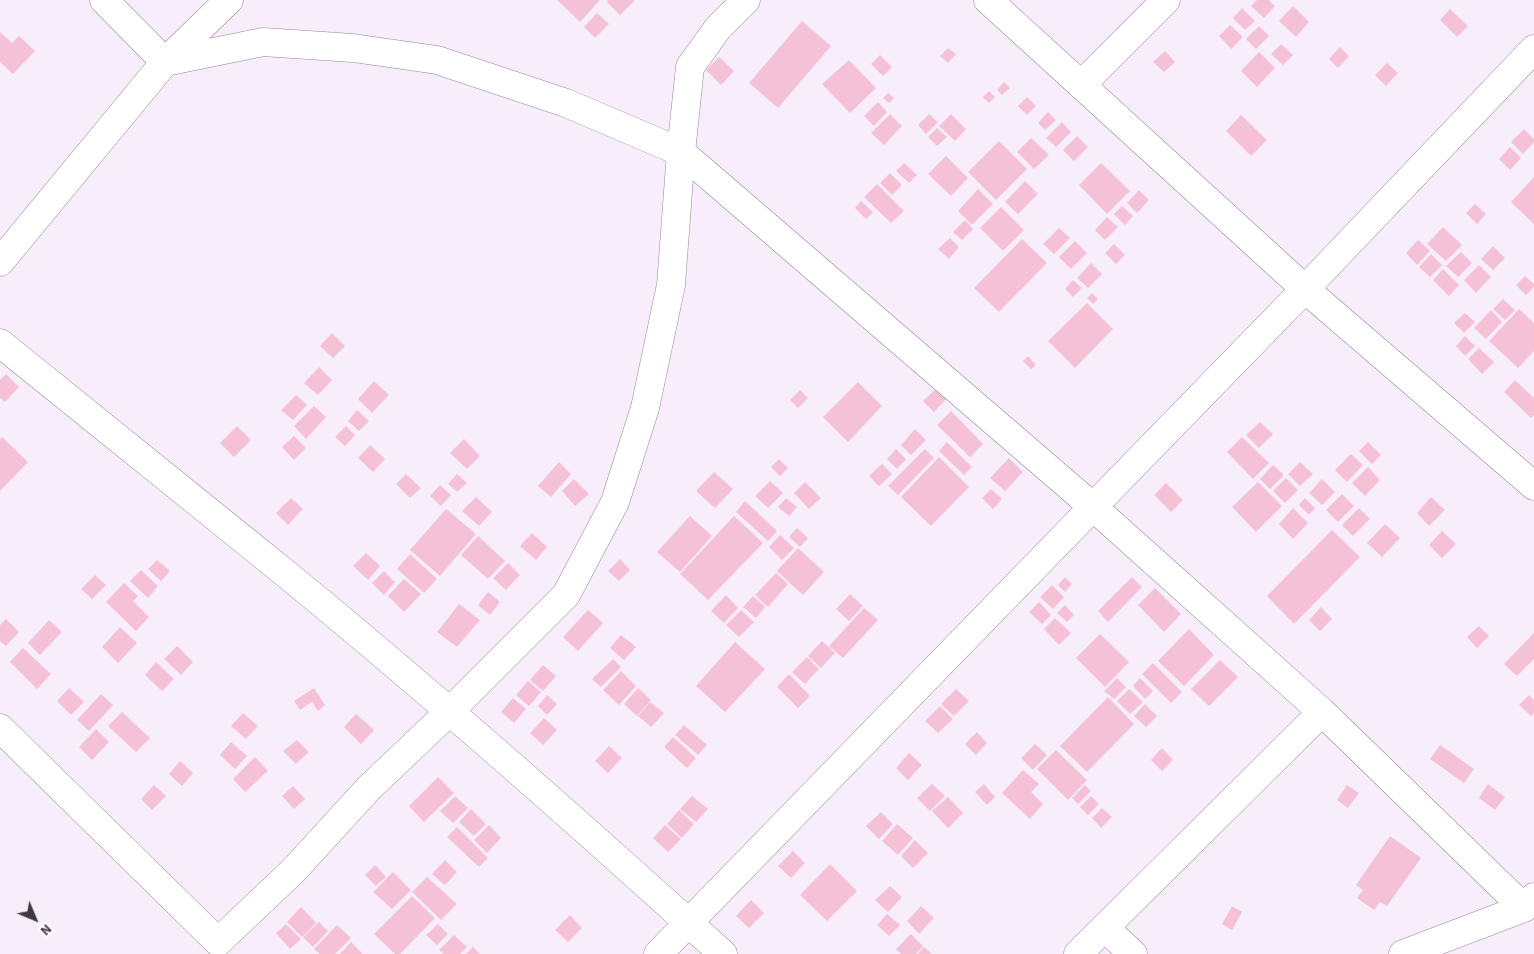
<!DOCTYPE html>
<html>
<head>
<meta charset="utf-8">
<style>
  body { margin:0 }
  #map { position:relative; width:1534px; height:954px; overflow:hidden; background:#f8eefb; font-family:"Source Sans 3",sans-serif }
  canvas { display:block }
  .north { position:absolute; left:10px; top:894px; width:50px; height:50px; -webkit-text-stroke:4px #fff; paint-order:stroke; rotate:135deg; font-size:14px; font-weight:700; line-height:20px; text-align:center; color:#3d393e }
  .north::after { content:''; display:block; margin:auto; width:18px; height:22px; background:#3d393e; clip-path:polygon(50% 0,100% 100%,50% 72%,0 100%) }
</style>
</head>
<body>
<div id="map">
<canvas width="1534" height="954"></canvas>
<div class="north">N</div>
</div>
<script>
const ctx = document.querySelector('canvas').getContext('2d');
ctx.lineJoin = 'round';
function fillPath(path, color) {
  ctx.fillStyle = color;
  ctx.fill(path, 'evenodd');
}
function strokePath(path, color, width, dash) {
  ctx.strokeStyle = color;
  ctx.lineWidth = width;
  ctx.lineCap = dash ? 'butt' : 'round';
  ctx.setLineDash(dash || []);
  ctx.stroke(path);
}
fillPath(new Path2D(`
  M557,0h43l-20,22z
  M608,0h27l-15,15 -13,-13z
  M1257,0h12l6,6 -11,12 -13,-12z
  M1293,6l16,16 -13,15 -17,-16z
  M1242,8l13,13 -10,9 -12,-12z
  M1450,9l18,17 -11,11 -17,-17z
  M597,13l12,11 -14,14 -11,-11z
  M802,21l29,25 -53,62 -29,-25z
  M1230,25l13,12 -12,12 -12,-13z
  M1259,26l10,10 -13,13 -10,-10z
  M0,32l12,11 7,-7 16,15 -22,23 -13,-12z
  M1281,44l12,11 -10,10 -12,-11z
  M1340,47l9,9 -11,12 -9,-9z
  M948,48l8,6 -8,9 -8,-7z
  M1165,51l10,11 -11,10 -11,-10z
  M1259,52l16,16 -18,19 -16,-16z
  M880,55l12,12 -9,9 -12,-12z
  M719,57l15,14 -13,14 -15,-15z
  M849,60l27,28 -26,25 -28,-29z
  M1387,63l11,10 -12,13 -11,-11z
  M1004,82l6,6 -8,7 -5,-5z
  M989,91l6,6 -6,6 -6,-6z
  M888,93l6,5 -5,5 -6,-5z
  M1027,97l9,9 -9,9 -9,-9z
  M878,102l9,10 -13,14 -10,-10z
  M1048,112l8,8 -11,10 -7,-7z
  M890,114l12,12 -18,19 -13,-12z
  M929,114l9,8 -12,12 -8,-9z
  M951,114l15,15 -11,12 -16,-15z
  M1241,115l26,25 -16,16 -25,-25z
  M1062,122l9,10 -15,15 -10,-9z
  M937,128l10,9 -10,9 -9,-9z
  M1524,129l10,10v3l-11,12 -12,-12z
  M1077,136l11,11 -14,14 -11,-11z
  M1031,138l18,17 -15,14 -17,-17z
  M999,141l28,28 -31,31 -28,-28z
  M1510,147l11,11 -11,12 -11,-11z
  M946,156l22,22 -17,18 -23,-22z
  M904,163l13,12 -8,8 -13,-12z
  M1101,163l29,28 -23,23 -28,-29z
  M890,173l12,12 -10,10 -12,-12z
  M1534,177v47l-23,-22z
  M1025,181l13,13 -20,20 -13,-12z
  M877,184l27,27 -13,12 -27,-26z
  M978,189l15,15 -21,21 -14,-14z
  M1139,190l10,10 -12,13 -10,-10z
  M861,201l12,11 -7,7 -11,-11z
  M1475,204l11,10 -9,10 -11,-11z
  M1122,206l11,10 -8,9 -11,-11z
  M1001,207l23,23 -21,21 -23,-23z
  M1107,217l11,10 -13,13 -10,-10z
  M965,220l8,9 -11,11 -9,-8z
  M1443,227l19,18 -16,16 -19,-17z
  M1059,228l11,10 -16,16 -11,-10z
  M950,238l9,9 -10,12 -11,-10z
  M1022,239l25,24 -48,49 -25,-24z
  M1418,240l12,11 -13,14 -11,-12z
  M1075,241l12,12 -16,16 -12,-12z
  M1114,244l11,11 -9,9 -11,-11z
  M1493,246l12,12 -12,12 -12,-11z
  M1461,252l11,11 -14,14 -12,-11z
  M1431,254l11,11 -12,12 -11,-10z
  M1091,263l11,11 -14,14 -11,-10z
  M1479,265l12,12 -15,16 -12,-13z
  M1443,269l16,16 -10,11 -16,-16z
  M1525,276l9,8v3l-8,8 -10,-10z
  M1073,280l9,8 -9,9 -8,-8z
  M1092,293l6,6 -5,5 -6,-6z
  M1503,299l12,11 -10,10 -12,-11z
  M1087,303l26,26 -38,39 -27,-27z
  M1519,309l15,14v28l-16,17 -29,-27z
  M1491,310l11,12 -16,17 -12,-11z
  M1465,313l10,9 -11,11 -10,-10z
  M332,333l13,13 -12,12 -13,-12z
  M1465,336l10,10 -10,10 -9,-10z
  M1479,348l15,14 -12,12 -14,-15z
  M1028,356l8,9 -5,4 -8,-8z
  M319,367l13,13 -14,15 -14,-12z
  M6,374l13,13 -14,15 -5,-4v-18z
  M1515,380l19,18v17l-3,3 -27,-26z
  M374,381l15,14 -17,18 -14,-14z
  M858,382l24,24 -34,36 -25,-25z
  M939,386l10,10 -15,16 -11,-11z
  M800,390l8,8 -10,10 -8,-8z
  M296,395l11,10 -14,15 -12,-10z
  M314,406l12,11 -20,22 -12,-13z
  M357,410l12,11 -10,10 -11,-10z
  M951,411l32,33 -13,13 -33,-32z
  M1260,422l13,12 -14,14 -13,-13z
  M237,426l14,14 -17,17 -14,-14z
  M346,426l9,9 -10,11 -10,-9z
  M915,429l11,11 -15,15 -10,-10z
  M294,436l12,12 -12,12 -12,-13z
  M2,437l26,25 -28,29v-52z
  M1242,437l27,26 -16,16 -26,-27z
  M464,439l16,17 -13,13 -17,-16z
  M947,442l25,25 -8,8 -25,-24z
  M1368,442l13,13 -9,9 -13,-13z
  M370,445l15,14 -12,13 -15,-14z
  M896,449l10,10 -9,10 -10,-10z
  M925,449l9,9 -36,37 -10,-9z
  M1351,454l12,11 -16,17 -12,-12z
  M939,457l30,30 -38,39 -30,-29z
  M1009,458l14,14 -18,19 -15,-13z
  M779,459l9,9 -8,8 -9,-9z
  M559,462l12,12 -20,23 -13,-11z
  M1300,462l13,12 -13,12 -12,-12z
  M882,464l10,10 -13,12 -10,-10z
  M1273,465l11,10 -14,14 -10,-10z
  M1368,467l12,13 -15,16 -13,-13z
  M714,472l19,17 -18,19 -19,-17z
  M406,474l15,14 -11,10 -14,-14z
  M457,474l10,9 -10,9 -9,-8z
  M1286,478l12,12 -13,13 -12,-12z
  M574,479l15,15 -14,12 -13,-15z
  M1322,479l13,13 -13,13 -13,-12z
  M770,481l13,12 -15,15 -13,-12z
  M805,482l16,16 -12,11 -15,-16z
  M1258,482l24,24 -26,26 -24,-25z
  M1166,483l17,17 -12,12 -17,-17z
  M440,485l11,10 -10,11 -11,-10z
  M991,489l11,10 -9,10 -11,-11z
  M1342,494l12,12 -16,16 -12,-12z
  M476,497l16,15 -13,14 -17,-15z
  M1431,497l14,13 -16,16 -12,-13z
  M291,498l12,11 -15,16 -12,-12z
  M786,498l11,9 -8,9 -11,-9z
  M1305,498l10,10 -6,7 -10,-10z
  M745,501l32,30 -9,10 -32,-29z
  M1293,508l15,15 -15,16 -14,-15z
  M1359,508l11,11 -17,17 -11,-11z
  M446,509l30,25 -36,42 -30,-26z
  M690,516l22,20 -32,36 -23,-20z
  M734,516l29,27 -55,57 -28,-26z
  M1385,524l15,14 -18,19 -15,-14z
  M797,528l11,10 -8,9 -11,-10z
  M1332,530l28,27 -66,67 -27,-28z
  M1442,531l14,13 -14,14 -13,-13z
  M532,533l15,14 -11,13 -16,-14z
  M780,535l14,13 -12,12 -13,-13z
  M478,536l27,25 -17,18 -27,-24z
  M798,548l26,24 -21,23 -26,-24z
  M366,553l14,13 -12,14 -15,-14z
  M410,554l27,25 -13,14 -27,-24z
  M620,559l10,11 -11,11 -11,-10z
  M157,560l13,11 -9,10 -13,-12z
  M508,563l12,12 -14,15 -13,-12z
  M141,570l17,16 -10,12 -18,-17z
  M384,571l11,11 -11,13 -12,-12z
  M776,573l12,11 -20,23 -13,-12z
  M95,575l11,10 -14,14 -11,-10z
  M1065,577l7,7 -7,8 -7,-7z
  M1132,577l10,10 -34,35 -10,-11z
  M404,579l17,15 -17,18 -16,-16z
  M124,583l14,13 -5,5 16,16 -13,14 -30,-29z
  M1052,585l12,12 -11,12 -13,-12z
  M1155,588l26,26 -17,18 -26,-27z
  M488,592l12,10 -10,13 -12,-10z
  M850,594l13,12 -14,15 -13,-12z
  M726,595l12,13 -14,15 -13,-12z
  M753,596l12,11 -9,11 -13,-11z
  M1039,602l12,13 -9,9 -13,-12z
  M459,604l21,16 -23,27 -20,-15z
  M1065,605l9,10 -7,7 -10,-9z
  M1321,607l11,12 -12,12 -11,-11z
  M864,608l14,12 -35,38 -14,-12z
  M588,610l15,13 -25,28 -15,-14z
  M741,610l13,12 -15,15 -13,-12z
  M1055,618l16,15 -12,12 -15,-16z
  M6,619l13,13 -13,14 -6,-5v-16z
  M49,620l13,12 -22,23 -12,-12z
  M1479,626l10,10 -12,12 -10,-11z
  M120,627l17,16 -19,20 -16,-16z
  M1189,629l25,26 -30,31 -26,-25z
  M1534,633v26l-17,17 -13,-12z
  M1100,634l29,28 -24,25 -29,-29z
  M621,635l15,12 -12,13 -14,-12z
  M822,641l13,12 -14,15 -13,-12z
  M735,642l30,27 -40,43 -29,-26z
  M177,646l16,16 -12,13 -17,-16z
  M23,648l28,26 -14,15 -27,-27z
  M807,657l12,12 -14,15 -13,-12z
  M613,659l8,8 -20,20 -9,-8z
  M1220,660l18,17 -29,29 -18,-17z
  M156,662l18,17 -12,12 -17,-16z
  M1153,663l29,29 -11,11 -29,-29z
  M543,665l13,11 -13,15 -13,-11z
  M621,671l15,15 -17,19 -16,-15z
  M789,674l21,22 -12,12 -21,-21z
  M1117,678l9,9 -12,12 -10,-8z
  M1140,678l13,13 -8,8 -12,-13z
  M528,681l13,11 -12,14 -13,-11z
  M69,688l15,14 -13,13 -14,-14z
  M314,688l11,17 -7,6 -6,-9 -12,8 -6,-9z
  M638,688l13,12 -14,16 -13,-12z
  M956,689l13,12 -15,15 -13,-12z
  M1129,689l14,13 -13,12 -13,-13z
  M101,694l12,11 -24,26 -12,-11z
  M547,695l10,9 -10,11 -9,-9z
  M1529,695l5,5v13l-3,3 -12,-11z
  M1108,697l26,27 -47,48 -27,-26z
  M513,698l13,11 -12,14 -13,-11z
  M650,702l14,11 -13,14 -13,-11z
  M1145,704l12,12 -11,11 -12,-11z
  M940,706l13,13 -15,14 -13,-12z
  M122,712l28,26 -14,14 -28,-26z
  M243,713l15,13 -12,13 -15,-13z
  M356,714l18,16 -13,14 -17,-17z
  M544,718l13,12 -14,15 -13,-12z
  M684,725l23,20 -9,10 -23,-20z
  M96,729l13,13 -17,18 -13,-13z
  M977,732l10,11 -11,12 -11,-11z
  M673,737l23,21 -9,10 -23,-21z
  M297,740l12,12 -13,12 -13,-13z
  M231,742l16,14 -12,13 -15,-14z
  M1035,744l12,11 -14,15 -12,-12z
  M1440,745l34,24 -10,14 -34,-24z
  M609,746l13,12 -14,15 -13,-12z
  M1162,748l11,12 -11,11 -11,-11z
  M1056,750l31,30 -19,20 -31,-31z
  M909,753l13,12 -14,15 -12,-12z
  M255,757l13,14 -23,21 -12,-13z
  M180,761l13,12 -11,13 -13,-12z
  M1023,770l16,14 -8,8 12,12 -13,15 -28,-26z
  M438,777l16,16 -30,29 -15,-16z
  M932,784l13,12 -15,15 -13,-13z
  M984,784l11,13 -8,8 -12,-13z
  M1488,784l17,13 -10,13 -16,-12z
  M154,785l12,11 -14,14 -11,-11z
  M1085,785l6,6 -13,13 -6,-6z
  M1347,785l12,8 -11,15 -11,-8z
  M293,786l12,13 -11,10 -12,-13z
  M455,796l13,12 -15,15 -13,-12z
  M692,796l16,13 -12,13 -16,-13z
  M1091,796l8,8 -11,11 -8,-8z
  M948,797l15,16 -15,15 -16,-17z
  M1102,808l10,9 -11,11 -9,-10z
  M471,809l15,15 -12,12 -15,-14z
  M679,810l15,14 -12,14 -15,-14z
  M881,812l12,12 -14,15 -13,-13z
  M897,824l16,14 -15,17 -16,-14z
  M489,825l12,13 -14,15 -13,-13z
  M665,825l16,14 -13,13 -15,-14z
  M457,827l31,31 -9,9 -32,-30z
  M1390,836l31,22 -34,48 -7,-4 -6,8 -17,-12 6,-8 -7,-5z
  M915,840l13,13 -15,15 -12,-12z
  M793,851l12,12 -14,15 -13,-12z
  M445,860l12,12 -12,13 -13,-11z
  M830,864l27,27 -30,30 -27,-26z
  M375,865l11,12 -10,9 -11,-11z
  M393,872l18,18 -19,19 -19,-17z
  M427,877l30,27 -16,16 -29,-28z
  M890,886l12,11 -14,15 -13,-12z
  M412,896l23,22 -35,36h-5l-21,-20z
  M751,900l13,13 -15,15 -13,-12z
  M921,906l13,12 -15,16 -12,-13z
  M1232,906l10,6 -10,18 -10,-6z
  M301,907l15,16 -14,14 -15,-15z
  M887,914l13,11 -11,11 -12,-11z
  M570,915l12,13 -14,14 -13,-12z
  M319,922l9,9 -15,16 -10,-10z
  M286,924l15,15 -11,10 -14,-16z
  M438,924l10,10 -11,11 -11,-10z
  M337,925l14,13 -16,16h-15l-6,-5z
  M911,934l12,12 -7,8h-15l-5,-5z
  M454,935l13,12 -7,7h-16l-5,-4z
  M351,942l11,11 -1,1h-21z
  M473,947l7,7h-14z
  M924,947l8,7h-14z`), '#f5c1d7');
const minor = new Path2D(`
  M104,0l61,62 98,-20 90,6 84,12 129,43 115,49 411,354 230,206 -244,242
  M988,0l317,289 229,197
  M1081,85l85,-85
  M0,262l165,-200 64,-62
  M0,343c94,77 190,153 285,230 149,122 295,251 438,381
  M1322,712l202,196
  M0,728l218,214 75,-71 76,-83 80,-76 117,-117 49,-93 30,-94 26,-123 10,-133 9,-85 28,-39 28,-28
  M1105,928l28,26
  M658,954l647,-665 229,-240
  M1403,954l121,-46 10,-11`);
strokePath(minor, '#908792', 29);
strokePath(minor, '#fff', 28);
</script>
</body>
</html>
